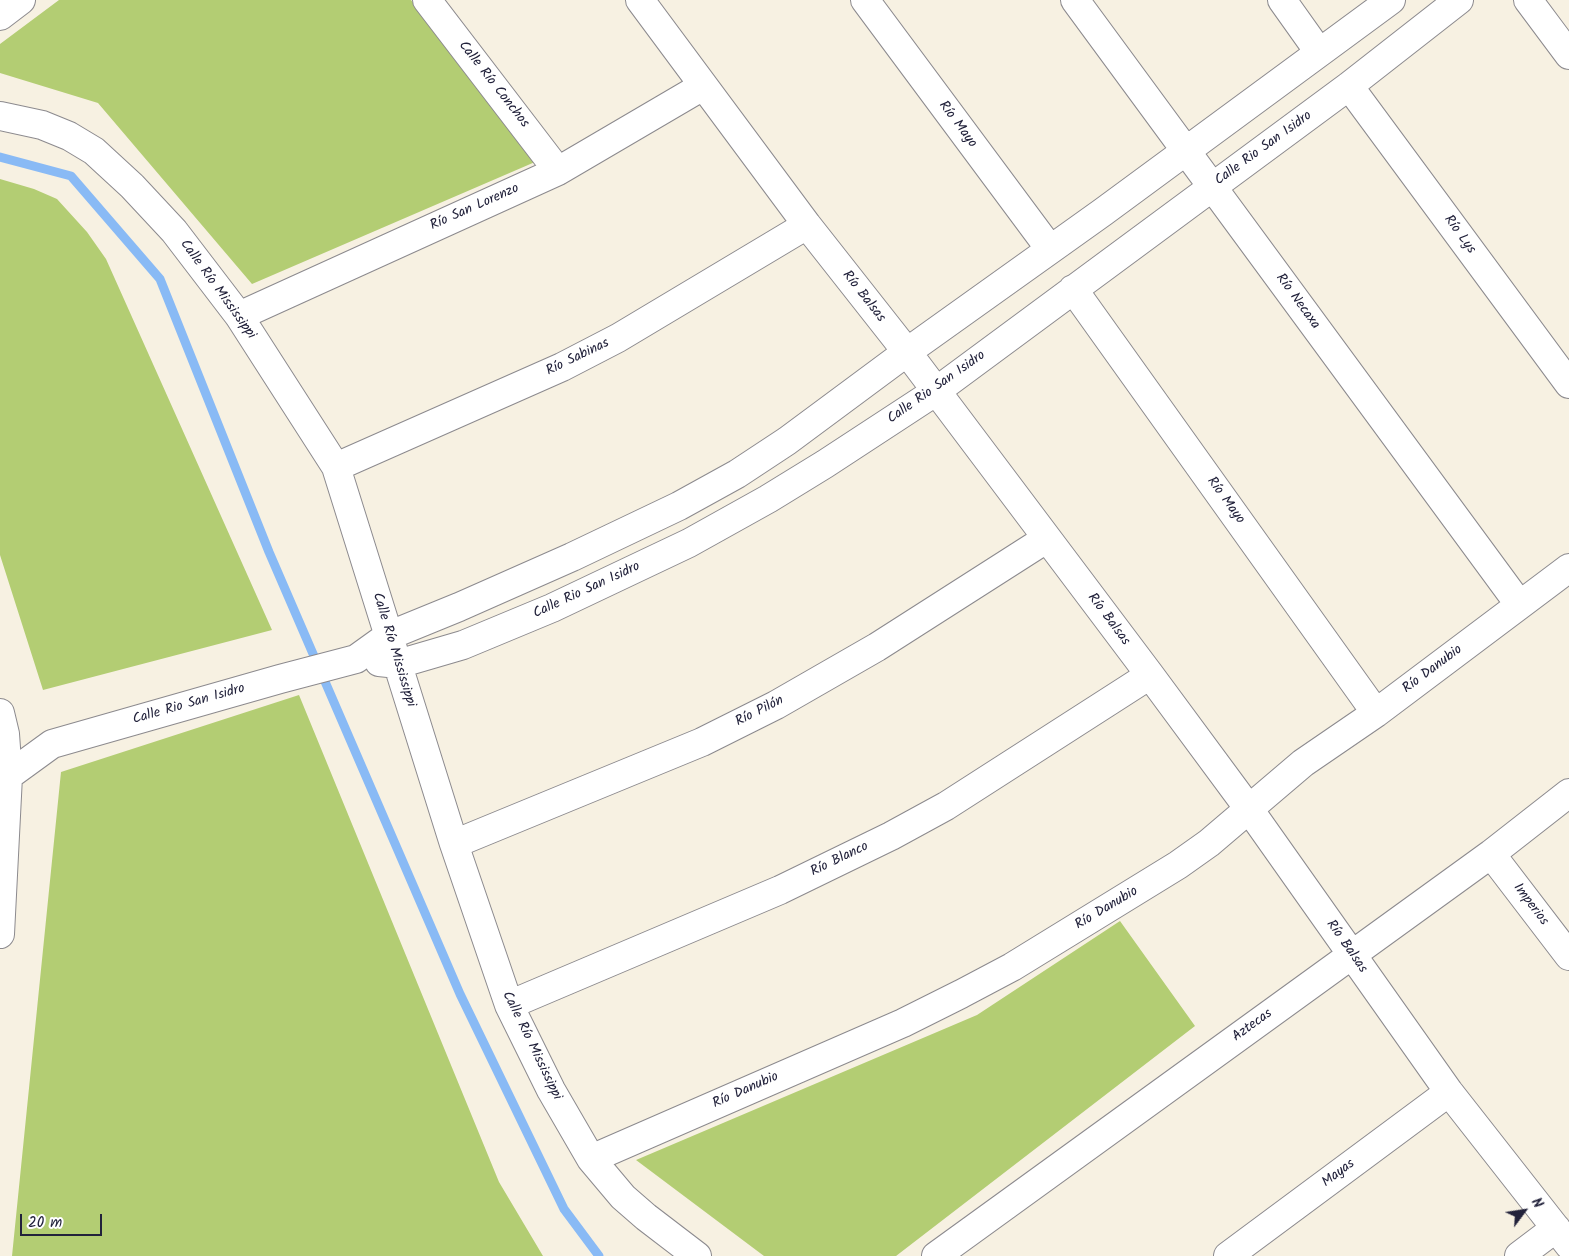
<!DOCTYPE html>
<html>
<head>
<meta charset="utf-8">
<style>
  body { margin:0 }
  #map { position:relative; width:1569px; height:1256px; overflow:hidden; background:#f7f1e2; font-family:Kalam,sans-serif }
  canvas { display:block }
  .north { position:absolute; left:1499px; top:1186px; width:50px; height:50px; -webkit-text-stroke:4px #fff; paint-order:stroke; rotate:59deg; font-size:14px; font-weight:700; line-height:20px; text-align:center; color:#22223b }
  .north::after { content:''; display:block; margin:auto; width:18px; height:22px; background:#22223b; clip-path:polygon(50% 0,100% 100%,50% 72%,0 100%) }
  .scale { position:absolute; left:20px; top:1214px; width:82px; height:22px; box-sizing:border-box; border:2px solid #22223b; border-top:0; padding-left:6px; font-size:15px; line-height:18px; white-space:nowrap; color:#22223b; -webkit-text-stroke:4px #fff; paint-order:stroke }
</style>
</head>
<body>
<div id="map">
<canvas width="1569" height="1256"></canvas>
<div class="north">N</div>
<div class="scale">20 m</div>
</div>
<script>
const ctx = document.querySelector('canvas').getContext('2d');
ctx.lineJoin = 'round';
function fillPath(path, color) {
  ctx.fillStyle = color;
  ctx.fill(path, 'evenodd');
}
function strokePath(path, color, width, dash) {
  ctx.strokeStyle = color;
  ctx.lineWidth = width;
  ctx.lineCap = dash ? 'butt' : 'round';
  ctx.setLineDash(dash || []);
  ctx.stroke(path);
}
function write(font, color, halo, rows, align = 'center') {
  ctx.font = font + ' Kalam,sans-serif';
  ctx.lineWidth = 4;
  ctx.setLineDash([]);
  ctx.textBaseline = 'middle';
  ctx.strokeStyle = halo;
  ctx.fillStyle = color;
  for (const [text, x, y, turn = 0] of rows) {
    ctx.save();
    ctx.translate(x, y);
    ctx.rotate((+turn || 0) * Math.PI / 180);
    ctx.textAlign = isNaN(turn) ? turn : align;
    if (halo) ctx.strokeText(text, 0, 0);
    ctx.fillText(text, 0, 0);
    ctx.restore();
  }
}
fillPath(new Path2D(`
  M59,0h352l124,162 -283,122 -154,-181 -98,-30v-29z
  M0,179l34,10 23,10 30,33 19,27 166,371 -229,60 -43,-135z
  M299,695l200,487 44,74h-531l49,-484z
  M1120,921l75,105 -299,230h-132l-128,-96 341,-145z`), '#b3cd73');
strokePath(new Path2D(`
  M0,157l71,19 89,103 109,273 191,442 104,215 35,47`), '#89baf5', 9);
const minor = new Path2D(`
  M427,0l131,171
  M640,0l167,225 100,127 243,323 99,134 200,283 120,153
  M865,0l185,249
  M1075,0l444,604
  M1282,0l37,52
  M1528,0l41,55
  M0,16l21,-16
  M1349,86l220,298
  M0,116l42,9 27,11 25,15 38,35 42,45 65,85 97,151 118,377 55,161 42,85 40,69 32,38 23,20 51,39
  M1073,289l303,424
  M239,316l319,-145 145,-85
  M336,467l226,-100 56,-29 189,-113
  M379,662l19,2 65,-19 89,-37 137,-65 79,-44 57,-35 110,-72 414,-306 110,-86
  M0,713l5,21 3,42 -8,158
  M0,779l8,-3 44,-32 228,-65 76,-20 32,-23 71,-29 113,-50 107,-51 58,-32 50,-33 120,-89 196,-140 288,-212
  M454,844l248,-102 74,-37 101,-58 169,-108
  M1491,854l78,102
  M509,1005l271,-115 111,-54 55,-30 204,-131
  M591,1159l312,-136 58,-29 51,-27 166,-102 31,-22 94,-80 73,-50 193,-145
  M936,1256l555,-402 78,-61
  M1228,1256l221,-164
  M1519,1256l37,-28`);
strokePath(minor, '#8c8a8e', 30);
strokePath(minor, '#fff', 28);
write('14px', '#22223b', '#fff', [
  ["Calle Río Conchos",493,85,52],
  ["Río Mayo",957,125,53],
  ["Calle Rio San Isidro",1264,149,-36],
  ["Río San Lorenzo",475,208,-24],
  ["Río Lys",1459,235,54],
  ["Calle Río Mississippi",217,290,54],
  ["Río Balsas",863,297,52],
  ["Río Necaxa",1297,302,54],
  ["Río Sabinas",578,358,-26],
  ["Calle Rio San Isidro",937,388,-35],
  ["Río Mayo",1225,501,54],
  ["Calle Rio San Isidro",587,591,-25],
  ["Río Balsas",1108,620,53],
  ["Calle Río Mississippi",393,650,73],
  ["Río Danubio",1433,670,-37],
  ["Calle Rio San Isidro",189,705,-16],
  ["Río Pilón",760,712,-27],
  ["Río Blanco",840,860,-26],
  ["Imperios",1530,905,53],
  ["Río Danubio",1107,909,-31],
  ["Río Balsas",1346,947,55],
  ["Aztecas",1253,1026,-36],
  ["Calle Río Mississippi",531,1046,64],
  ["Río Danubio",746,1091,-24],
  ["Mayas",1339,1174,-37]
]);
</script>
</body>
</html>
